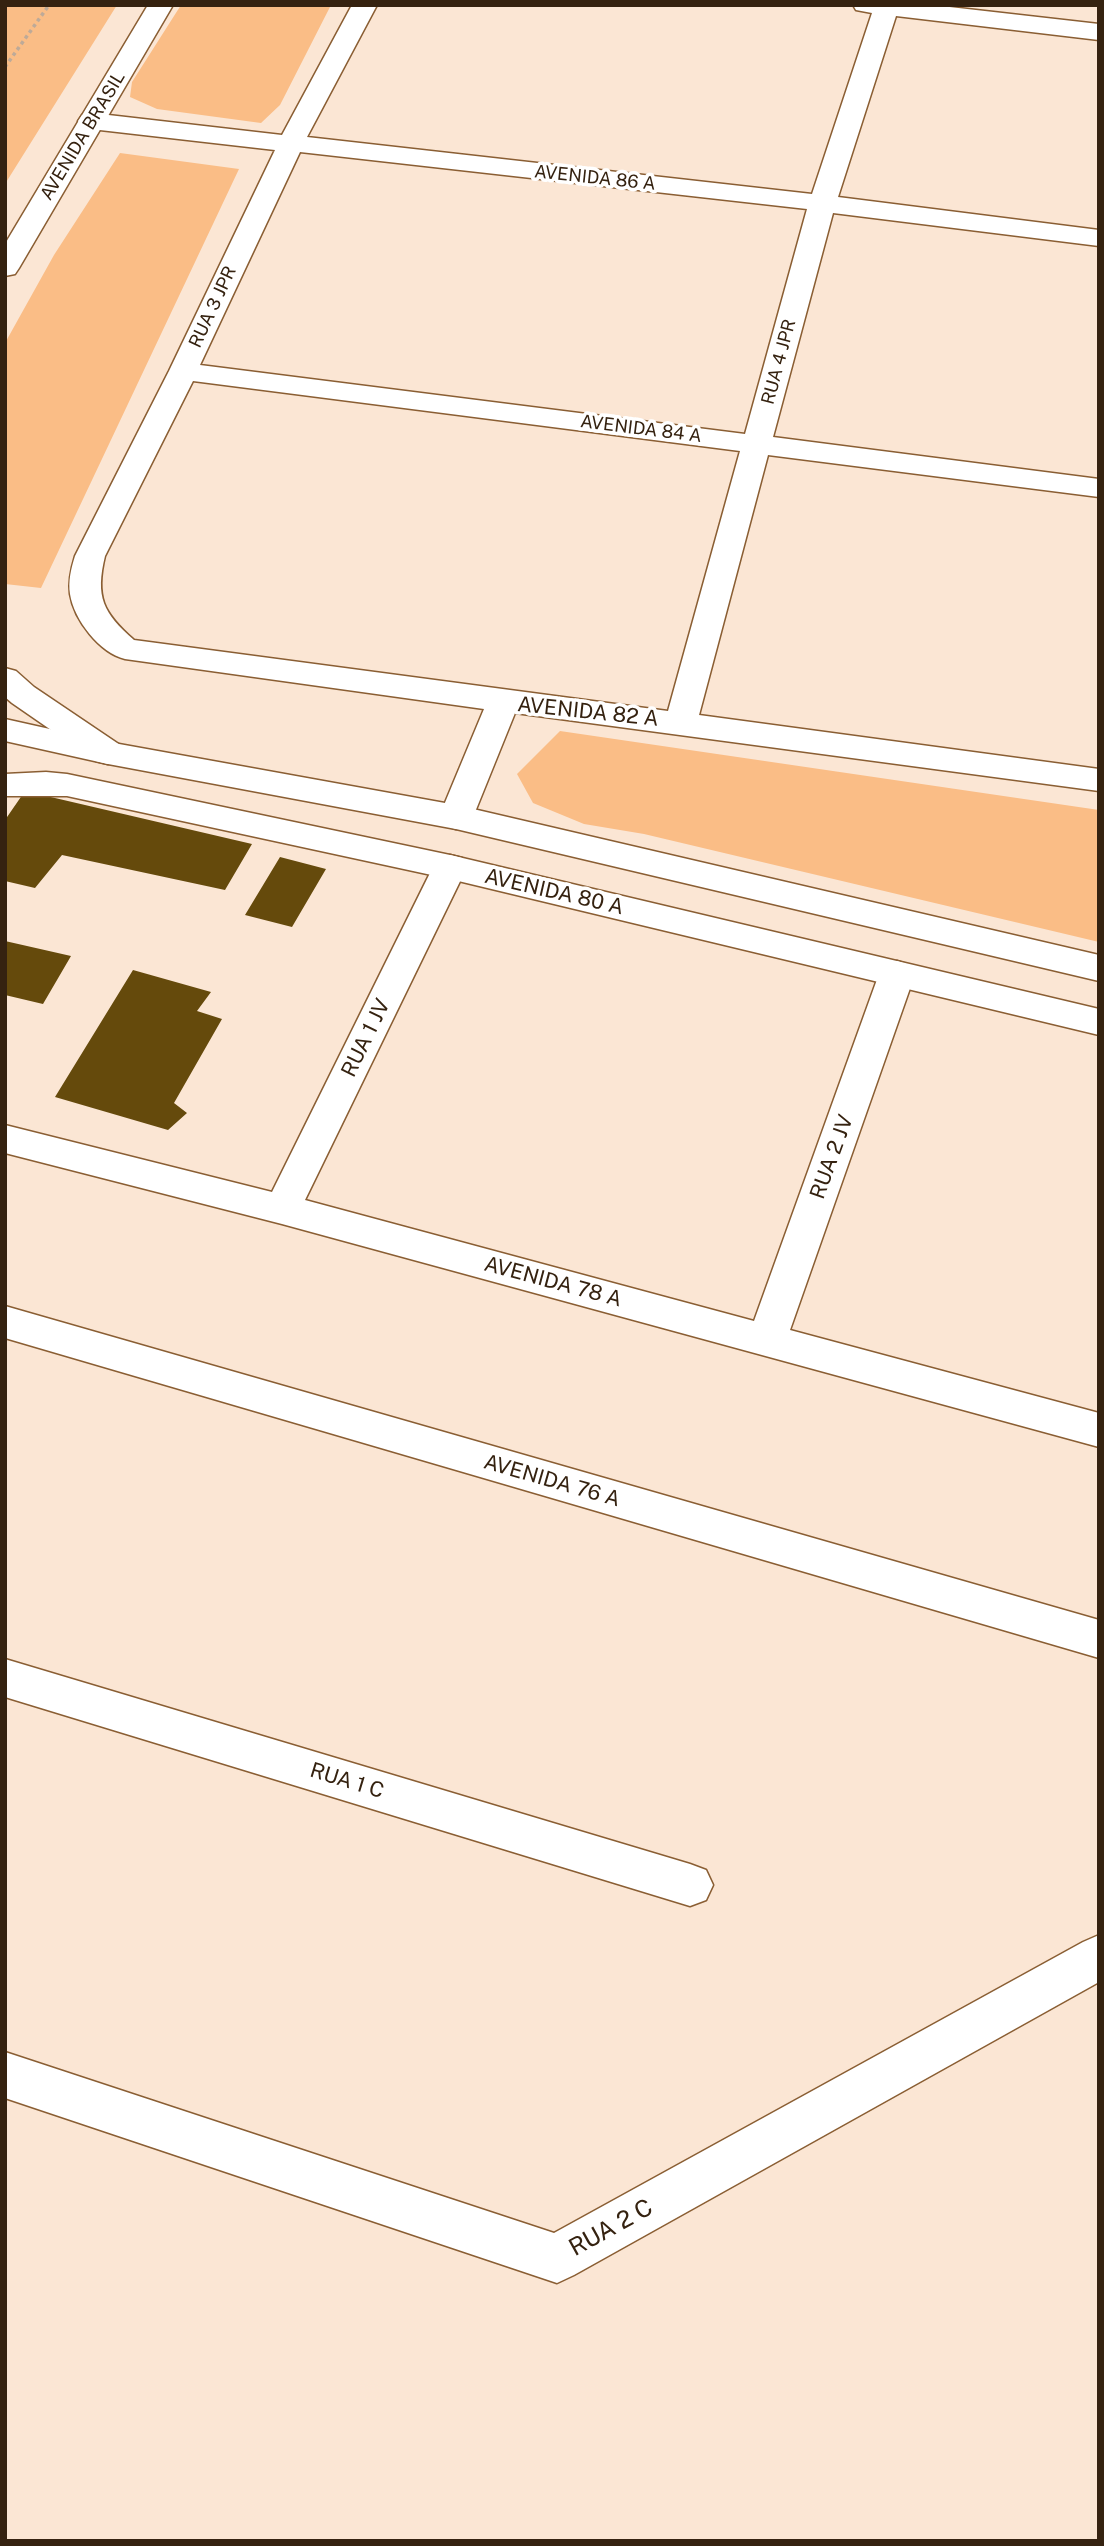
<!DOCTYPE html>
<html>
<head>
<meta charset="utf-8">
<style>
  body { margin:0 }
  #map { position:relative; width:1104px; height:2546px; overflow:hidden; background:#fbe6d4; font-family:"Public Sans",sans-serif }
  canvas { display:block }
  .frame { position:absolute; inset:0; border:7px solid #352210; pointer-events:none }
</style>
</head>
<body>
<div id="map">
<canvas width="1104" height="2546"></canvas>
<div class="frame"></div>
</div>
<script>
const ctx = document.querySelector('canvas').getContext('2d');
ctx.lineJoin = 'round';
function fillPath(path, color) {
  ctx.fillStyle = color;
  ctx.fill(path, 'evenodd');
}
function strokePath(path, color, width, dash) {
  ctx.strokeStyle = color;
  ctx.lineWidth = width;
  ctx.lineCap = dash ? 'butt' : 'round';
  ctx.setLineDash(dash || []);
  ctx.stroke(path);
}
function write(font, color, halo, rows, align = 'center') {
  ctx.font = font + ' "Public Sans",sans-serif';
  ctx.lineWidth = 7;
  ctx.setLineDash([]);
  ctx.textBaseline = 'middle';
  ctx.strokeStyle = halo;
  ctx.fillStyle = color;
  for (const [text, x, y, turn = 0] of rows) {
    ctx.save();
    ctx.translate(x, y);
    ctx.rotate((+turn || 0) * Math.PI / 180);
    ctx.textAlign = isNaN(turn) ? turn : align;
    if (halo) ctx.strokeText(text, 0, 0);
    ctx.fillText(text, 0, 0);
    ctx.restore();
  }
}
fillPath(new Path2D(`
  M5,5h112l-112,179z
  M181,5h150l-51,100 -19,18 -104,-14 -27,-12 2,-15z
  M120,153l119,16 -198,419 -36,-4v-241l49,-88z
  M560,731l539,79v132l-455,-108 -60,-10 -51,-21 -16,-29z`), '#fabd86');
fillPath(new Path2D(`
  M25,791l227,53 -27,46 -163,-35 -27,33 -30,-7v-61z
  M280,857l46,12 -34,58 -47,-12z
  M5,941l66,15 -28,48 -38,-9z
  M133,970l78,22 -14,19 25,8 -48,84 13,10 -19,17 -113,-33z`), '#654a0c');
const minor = new Path2D(`
  M352,5h25l-70,132 505,57 60,-181 -16,-3 -3,-5h79l167,19v16l-203,-24 -58,181 261,33v16l-266,-33 -60,224 326,42v18l-331,-42 -69,260 400,54v22l-584,-78 -42,104 -5,8 -12,4 -12,-4 -5,-8 45,-108 -359,-50c-25,-6 -51,-39 -55,-65 -2,-13 1,-25 5,-38l94,-185 106,-221 -184,-21 -9,-2 -4,-6 4,-6 9,-2 191,22zM300,152l507,57 -62,225 -545,-69zM193,381l547,70 -72,260 -534,-71c-31,-27 -39,-43 -29,-84z
  M450,855l12,3 5,9 -162,333 449,121 125,-347 6,-9 12,-4 12,4 6,9 -125,356 309,83v34l-817,-223 -277,-71v-28l267,67 161,-325 5,-9z
  M5,1306l1094,314v38l-1094,-320z
  M5,1659l685,205 16,6 7,15 -7,15 -16,6 -685,-209z
  M1099,1935v47l-525,293 -17,8 -552,-185v-46l549,181 529,-291z`);
const secondary = new Path2D(`
  M5,719l103,23 348,63 643,150v26l-643,-152 -348,-65 -103,-23z
  M46,772l21,2 383,81 649,154v26l-649,-156 -383,-83h-62v-22z`);
const primary = new Path2D(`
  M148,5h25l-154,263 -4,6 -10,2v-32z
  M5,668l11,3 18,16 86,58 4,8 -4,8 -12,3 -12,-3 -84,-58 -7,-6z`);
strokePath(minor, '#8a5e33', 3);
strokePath(secondary, '#8a5e33', 3);
strokePath(primary, '#8a5e33', 3);
strokePath(new Path2D(`
  M5,67l44,-62`), '#beaa98', 3.5, [3.5, 3.5]);
fillPath(minor, '#fff');
fillPath(secondary, '#fff');
fillPath(primary, '#fff');
write('18px', '#352210', '#fff', [
  ["AVENIDA BRASIL",83,136,-59],
  ["AVENIDA 86 A",595,178,6],
  ["RUA 3 JPR",213,307,-65],
  ["RUA 4 JPR",779,362,-75],
  ["AVENIDA 84 A",641,429,7]
]);
write('21px', '#352210', '#fff', [
  ["AVENIDA 82 A",588,712,6],
  ["AVENIDA 80 A",554,892,13],
  ["RUA 1 JV",366,1038,-64],
  ["RUA 2 JV",832,1157,-70],
  ["AVENIDA 78 A",553,1282,15],
  ["AVENIDA 76 A",552,1481,16],
  ["RUA 1 C",347,1781,17]
]);
write('24px', '#352210', '#fff', [
  ["RUA 2 C",611,2228,-29]
]);
</script>
</body>
</html>
